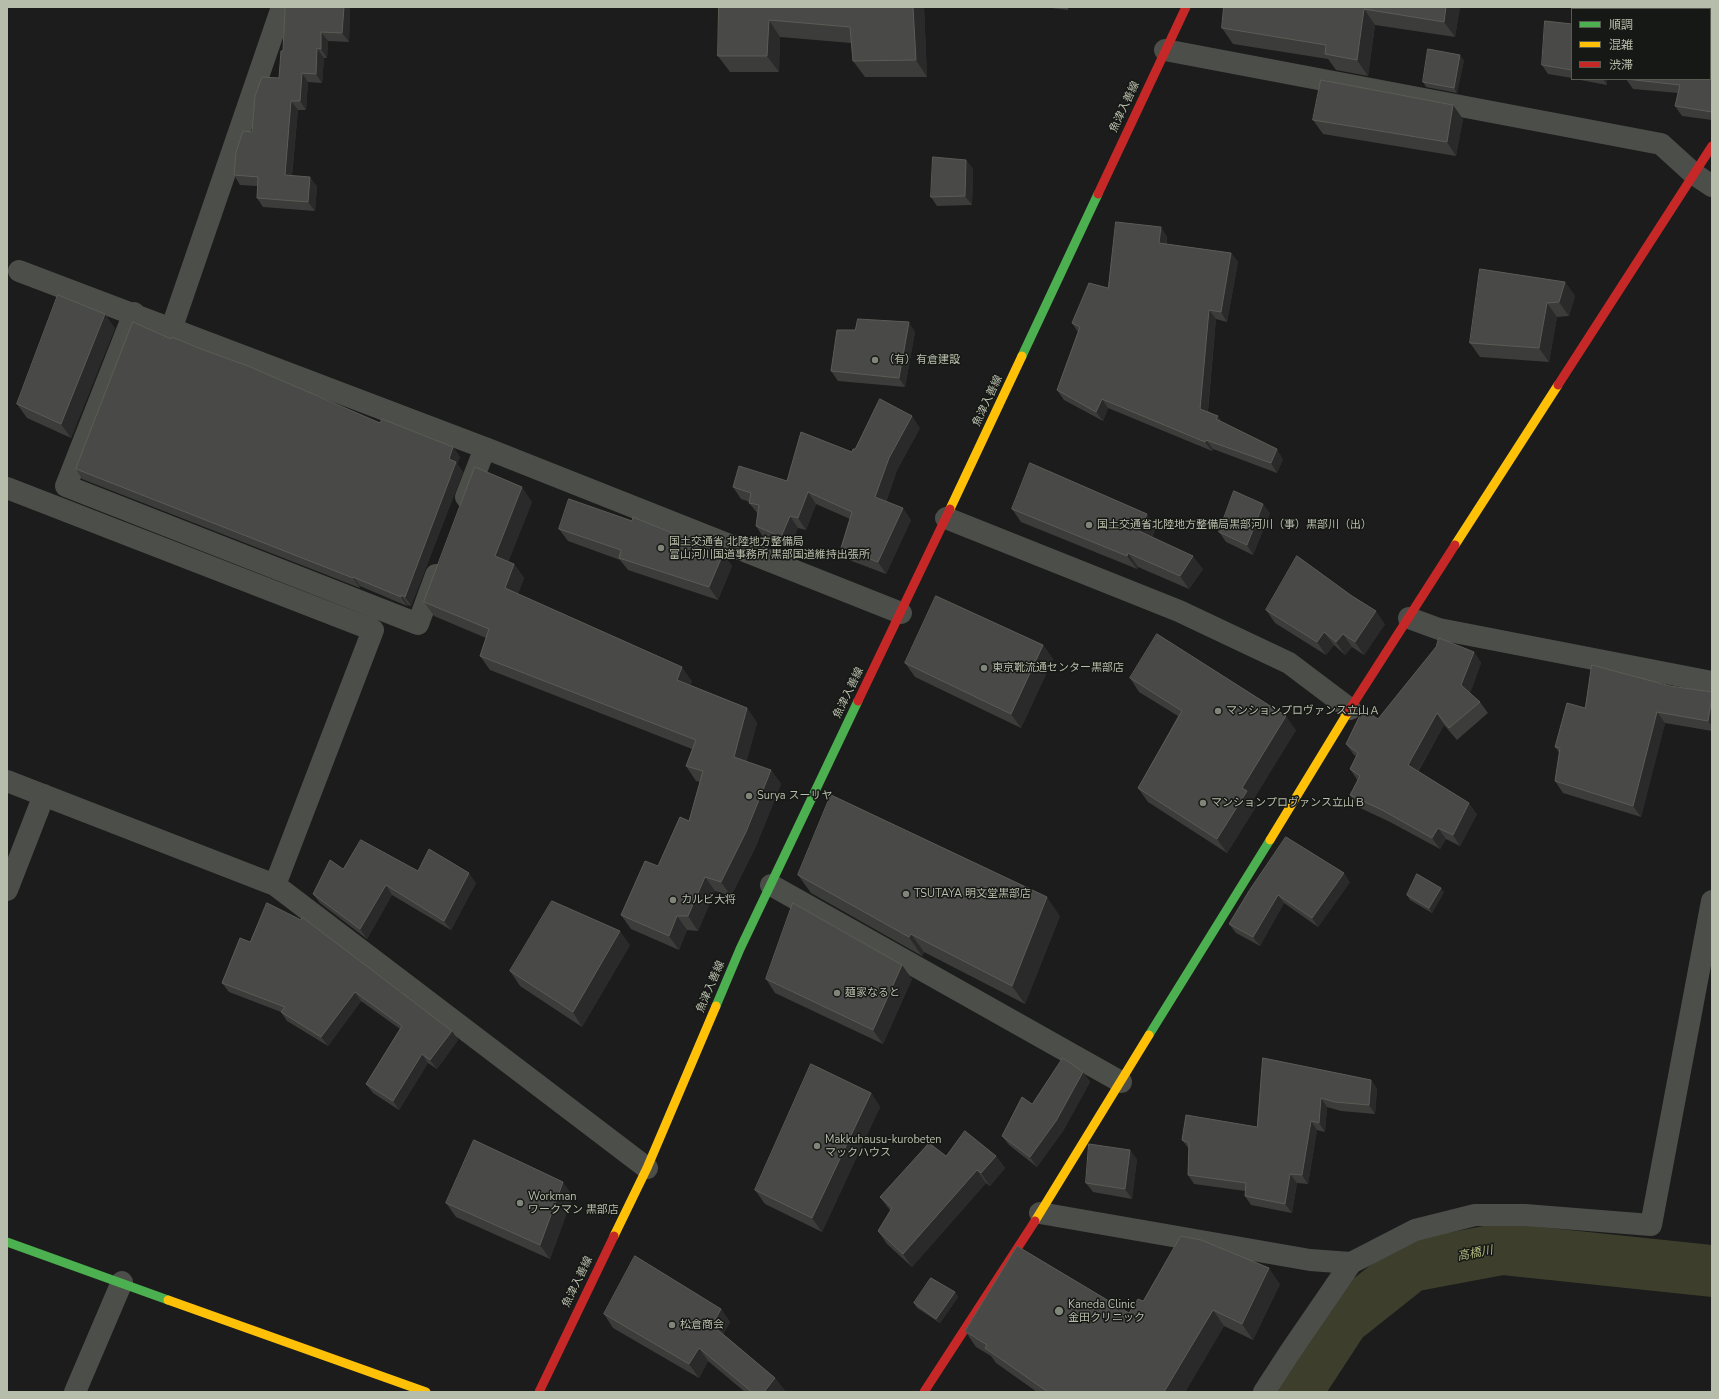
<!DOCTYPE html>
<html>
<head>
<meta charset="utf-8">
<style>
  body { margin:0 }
  #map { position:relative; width:1719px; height:1399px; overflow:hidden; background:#1b1c1b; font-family:"Nunito Sans","Noto Sans JP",sans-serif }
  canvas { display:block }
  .frame { position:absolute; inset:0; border:8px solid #b7bdab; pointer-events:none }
  .legend { position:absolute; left:1571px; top:8px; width:140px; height:72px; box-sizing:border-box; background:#161815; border:1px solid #565a51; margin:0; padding:5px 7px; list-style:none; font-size:12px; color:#b7bdab }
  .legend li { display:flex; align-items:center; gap:8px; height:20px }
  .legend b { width:20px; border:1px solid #565a51 }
</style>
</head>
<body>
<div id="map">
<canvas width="1719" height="1399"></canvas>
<div class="frame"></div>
<ul class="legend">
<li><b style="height:5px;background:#4caf50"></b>順調</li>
<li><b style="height:5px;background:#ffc107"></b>混雑</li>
<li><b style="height:5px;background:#c62828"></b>渋滞</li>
</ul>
</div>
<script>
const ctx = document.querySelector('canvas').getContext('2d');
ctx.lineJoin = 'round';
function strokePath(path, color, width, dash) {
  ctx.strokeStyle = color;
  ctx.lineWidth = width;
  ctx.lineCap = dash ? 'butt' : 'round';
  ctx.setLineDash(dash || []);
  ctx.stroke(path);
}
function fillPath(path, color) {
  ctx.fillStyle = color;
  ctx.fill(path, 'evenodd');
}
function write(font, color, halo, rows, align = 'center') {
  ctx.font = font + ' "Nunito Sans","Noto Sans JP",sans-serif';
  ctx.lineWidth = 3;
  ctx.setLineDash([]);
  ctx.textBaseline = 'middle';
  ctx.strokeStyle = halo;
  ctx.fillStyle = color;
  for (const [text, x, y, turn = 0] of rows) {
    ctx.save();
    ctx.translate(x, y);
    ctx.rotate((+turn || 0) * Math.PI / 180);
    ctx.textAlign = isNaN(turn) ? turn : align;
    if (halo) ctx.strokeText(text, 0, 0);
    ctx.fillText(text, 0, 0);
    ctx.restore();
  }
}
strokePath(new Path2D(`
  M1296,1392l47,-72 68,-54 91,-17 210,22`), '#3d3f2c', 52);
strokePath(new Path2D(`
  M1165,50l496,94 33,30 18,12
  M19,271l466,177 -19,49
  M134,313l-68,173 352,138 18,-49
  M172,327l110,-320
  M485,448l416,165
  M7,488l366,142 -98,255
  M946,518l233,93 110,52 61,46
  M1409,618l30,11 273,53
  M7,781l268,104 372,283
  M771,885l350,197
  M7,890l37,-95
  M1040,1213l270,47 41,3 64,-33 60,-15h50l126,10 61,-324
  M75,1392l47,-110
  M1264,1392l26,-40 61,-89`), '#4c4e49', 22);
strokePath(new Path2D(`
  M1022,356l76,-162
  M716,1006l24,-57 118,-248
  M1149,1035l121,-195
  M7,1242l161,58`), '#4caf50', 9);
strokePath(new Path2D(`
  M950,509l72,-153
  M1455,545l103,-160
  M1270,840l78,-128
  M1035,1221l114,-186
  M614,1236l33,-68 69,-162
  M168,1300l258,92`), '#ffc107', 9);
strokePath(new Path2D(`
  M1098,194l88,-187
  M1558,385l154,-239
  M858,701l92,-192
  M1348,712l107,-167
  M539,1392l75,-156
  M924,1392l111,-171`), '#c62828', 9);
fillPath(new Path2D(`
  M350,7l-1,35 -21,-1 -1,17h-3l-2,25 -14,-1 -2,28h-8l-6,65 25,11 -2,25 -52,-4 -6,-9v-12l-17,-1 -6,-10 18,-43 27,-54 4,-27z
  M719,7h205l3,70h-62l-12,-16 -2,-18 -71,-6 -1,35h-49l-12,-16z
  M1043,7h25v3z
  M1224,7h236l-5,30 -80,-12 -7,51 -32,-6 -8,-11 -95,-15 -11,-16z
  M1572,24v54l-24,-4 -6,-9z
  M1712,30v90l-30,-4 -7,-10 3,-13 -45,-4 -7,-10z
  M1464,60l-7,33 -31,-6 -3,-5z
  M1575,79h32v6z
  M1463,119l-7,37 -133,-22 -10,-14z
  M966,160l7,9 -1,36 -35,1 -6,-9z
  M1167,236v8l64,9 7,9 -11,60 -11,-3 -8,92 14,11 61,37 -6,14 -64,-24 -1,2 -104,-43 -5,13 -39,-21 -7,-10 21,-58 -6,-9 36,-35z
  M1565,282l10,14 -6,20 -12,1 -8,45 -69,-5 -10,-14z
  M115,328l-44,110 -44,-20 -10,-14z
  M855,330l60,2 -10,55 -67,-6 -7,-10z
  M171,339l30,10 179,74 73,24 7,10 -3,7 6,8 -52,134 -3,-1 -1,1 -47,-20v2l-278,-109 -6,-10z
  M920,428l-23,42 -11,32 25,18 -25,54 -37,-14 -8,-12 9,-29 -34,-15 -10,26 -8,-2 -9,20 -25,-10 -8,-12 2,-12 -9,-11 1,-1 -9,-3 -8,-12 54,-6 65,-29 3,-3z
  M532,502l-24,60 6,2 10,14 -6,16 174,87 -2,4 57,23 10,15 -11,39 25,8 10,14 -25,62 -25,50 -16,-5 -17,40 -11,-1 -8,20 -48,-21 -10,-14 37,-49 31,-45 11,-39 -4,-1 -10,-15 6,-17 -202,-79 -10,-14 6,-18 -52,-22 -10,-14z
  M1012,509l144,19 -4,9 51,32 -14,20 -51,-22 -1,2 -116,-47z
  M1270,513l-17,42 -27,-13 -7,-10z
  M559,529l164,25 9,12 -14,34 -90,-30 -8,-10 -52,-19z
  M1266,610l119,14 -21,31 -12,-8 -7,8 -11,-10 -8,10 -51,-32z
  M1043,645l10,14 -32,69 -106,-51 -10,-14z
  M1474,652l7,11 -11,30 10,9 8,11 -31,27 -13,-15 -26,47 59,42 -17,32 -14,-7 -6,10 -50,-27 -32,-15 -8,-12 8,-14 -8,-12 6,-13 -2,-1 -8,-11 32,-25z
  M1130,678l166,52 -43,70 4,5 -30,48 -79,-51 -10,-14 40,-72 -39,-24z
  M1712,697v34l-47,-8 -24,94 -78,-24 -8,-12 5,-27 -5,-7 30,-39z
  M343,869l75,2 58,12 -25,47 -59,-35 -25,44 -47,-36 -7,-9z
  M798,875l262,41 -35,88 -101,-52 -2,4 -111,-63z
  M1350,882l-32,45 -34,-24 -24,43 -24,-13 -7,-9 20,-33z
  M1444,892l-12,21 -22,-13 -3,-5z
  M240,938l212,93 6,9 -21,29 -9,-6 -29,47 -26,-17 -7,-9 34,-55 -39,-28 -33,45 -41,-25 -6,-9 -52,-20 -7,-9z
  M630,945l-48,82 -62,-41 -10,-15z
  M766,979h146l-29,65 -108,-51z
  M1263,1058l108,22 6,9 -2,25 -34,-3 -14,-4 -2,25 -8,-2 -9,54 -11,-1 -5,30 -41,-8 -6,-9v-5l-51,-7 -6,-9 1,-26 -7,-9 75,-13z
  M1083,1072l7,10 -27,49 -26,36 -28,-22 -7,-9 30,-32z
  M871,1093l9,14 -58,125 -57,-28 -10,-14z
  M946,1156h50l9,12 -15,18 -4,-3 -74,84 -25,-23 -9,-13 13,-20 -2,-2 -9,-12z
  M1137,1159l-5,40 -39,-7 -7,-9z
  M573,1196l-23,63 -94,-42 -10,-14z
  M1280,1284l-27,56 -29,-14 -39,66h-148l-41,-29 -5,-7 -15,-9 -11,-16 164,-18 14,-12z
  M955,1292l3,5 -18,26 -23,-15 -3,-5z
  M721,1309l9,13 -7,12 52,44 10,13 -1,1h-39l-37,-31 -9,17 -86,-50 -9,-14z`), '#3c3d3a');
fillPath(new Path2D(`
  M344,7h6l-1,35 -7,-9z
  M913,7h11l3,70 -11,-17z
  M1446,7h14l-5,30 -11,-15z
  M1364,9l11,16 -7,51 -11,-16z
  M769,20l11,17 -1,35 -12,-16z
  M321,32l7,9 -1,17 -6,-9z
  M317,48l7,10 -2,25 -6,-9z
  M1460,55l4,5 -7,33 -3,-5z
  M302,73l6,9 -2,28 -6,-9z
  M1603,79h4v6z
  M291,101l7,9 -7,74 -6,-9z
  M1453,105l10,14 -7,37 -9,-14z
  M966,160l7,9 -1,36 -7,-9z
  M310,177l7,9 -2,25 -7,-9z
  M1161,227l6,9 -1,16 -7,-9z
  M1231,253l7,9 -11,60 -6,-10z
  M1565,282l10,14 -6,20 -10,-14z
  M1547,303l10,14 -8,45 -10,-14z
  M1209,310l7,9 -9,99 -7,-9z
  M105,314l10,14 -44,110 -10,-14z
  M909,322l6,10 -10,55 -6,-9z
  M1102,399l6,9 -5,13 -7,-9z
  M912,416l8,12 -23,42 -14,39 -8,-12 14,-39z
  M1218,416l6,9 -8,-6z
  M1206,440l7,9 -1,2 -7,-9z
  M453,447l7,10 -3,7 6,8 -52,134 -6,-9z
  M1277,449l6,10 -6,14 -6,-10z
  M522,487l10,15 -27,68 -10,-14z
  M808,492l8,12 -10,26 -8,-12z
  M1263,504l7,9 -17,42 -6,-10z
  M903,508l8,12 -25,54 -8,-12z
  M1147,514l9,14 -8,16 -9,-13z
  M790,516l8,12 -9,20 -8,-11z
  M1128,553l10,14 -1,2 -10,-13z
  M723,554l9,12 -14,34 -9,-13z
  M1193,556l10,13 -14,20 -9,-13z
  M514,564l10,14 -9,24 -10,-14z
  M353,577l7,9v2l-7,-10z
  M401,595l7,10 -1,1 -6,-9z
  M1376,611l9,13 -21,31 -9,-13z
  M1324,632l10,13 -8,10 -9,-13z
  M1343,634l9,13 -7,8 -9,-13z
  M1043,645l10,14 -32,69 -10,-14z
  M1474,652l7,11 -12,34 -8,-12z
  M682,667l10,14 -5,13 -10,-14z
  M1712,697v29l-4,-5z
  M747,708l10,15 -13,49 -10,-15z
  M1657,712l8,11 -24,94 -8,-11z
  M1437,713l7,12 -29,51 -7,-11z
  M1286,716l10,14 -43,70 4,5 -30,48 -10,-14 25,-51z
  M771,770l10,14 -25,62 -25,50 -10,-14z
  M1469,803l8,11 -17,32 -7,-11z
  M1438,828l8,11 -6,10 -8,-11z
  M469,873l7,10 -25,47 -7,-9z
  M1344,873l6,9 -32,45 -6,-9z
  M705,877l10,14 -17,40 -10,-15z
  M386,885l6,10 -25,44 -7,-10z
  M1441,888l3,4 -12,21 -3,-5z
  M1278,895l6,8 -24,43 -7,-9z
  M1047,897l13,19 -35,88 -13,-18z
  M677,916l10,14 -8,20 -10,-14z
  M620,931l10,14 -48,82 -9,-15z
  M911,934l13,18 -2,4 -13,-19z
  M902,965l10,14 -29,65 -10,-14z
  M355,992l6,9 -33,45 -7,-9z
  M452,1031l6,9 -21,29 -7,-9z
  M422,1054l6,9 -29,47 -6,-9z
  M1083,1072l7,10 -27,49 -26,36 -7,-10z
  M1371,1080l6,9 -2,25 -6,-9z
  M871,1093l9,14 -58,125 -10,-14z
  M1321,1098l6,9 -2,25 -6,-9z
  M1311,1121l6,9 -9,54 -6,-9z
  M1130,1150l7,9 -5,40 -7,-10z
  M996,1156l9,12 -15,18 -9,-13z
  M977,1170l9,13 -74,84 -9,-13z
  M1290,1174l7,9 -5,30 -7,-9z
  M563,1182l10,14 -23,63 -10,-14z
  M1269,1268l11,16 -27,56 -11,-16z
  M955,1292l3,5 -18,26 -4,-4z
  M721,1309l9,13 -9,16 -9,-13z
  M1213,1310l11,16 -39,66h-21z
  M699,1348l9,13 -9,17 -10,-14z
  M775,1378l10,13 -1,1h-20z`), '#292a29');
const building = new Path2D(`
  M286,7h58l-2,26 -21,-1v17l-4,-1 -1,26 -14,-1 -2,28h-9l-6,74 25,2 -2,25 -51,-4 1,-21 -24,-2 2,-23 7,-21 9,1 3,-36 7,-19 17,1 2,-27h2l2,-42z
  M719,7h194l3,53 -63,1 -3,-34 -81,-7 -2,36h-49z
  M1224,7h222l-2,15 -80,-13 -7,51 -32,-6 1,-9 -104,-17z
  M1545,21l27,3v46l-30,-5z
  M1710,29l2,1v82l-37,-6 5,-21 -54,-6h84z
  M1428,49l32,6 -6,33 -31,-6z
  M1321,80l132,25 -6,37 -134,-22z
  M933,157l33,3 -1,36 -34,1z
  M1116,222l45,5 -2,16 72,10 -10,59 -12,-2 -9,99 18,7 -2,3 61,30 -6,14 -65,-23 -1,2 -103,-43 -6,13 -39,-22 23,-63 -8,-4 17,-40 19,5z
  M1480,269l85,13 -6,20 -12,1 -8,45 -69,-5z
  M58,295l47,19 -44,110 -44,-20z
  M858,319l51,3 -10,56 -68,-7 6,-41h18z
  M133,322l38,17 1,-2 29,12 47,17 132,57 2,-4 71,28 -4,12 7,3 -51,135 -4,-2v2l-48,-20v1l-277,-109z
  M880,399l32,17 -23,42 -14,39 28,11 -25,54 -37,-14 11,-36 -44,-20 -10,26 -8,-2 -9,21 -25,-11 3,-21 -10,-2 2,-10 -18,-6 6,-21 48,15 14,-49 51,20 1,-3h2z
  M1030,463l117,51 -8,17 54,25 -13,20 -52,-23 -1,3 -115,-47z
  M475,467l47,20 -27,69 19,8 -9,24 177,79 -5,13 70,28 -13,49 37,13 -25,62 -25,50 -16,-5 -17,39h-11l-8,20 -48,-21 24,-54 13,5 22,-49 9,4 14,-50 -17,-5 10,-26 -216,-84 9,-27 -65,-27z
  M1234,491l29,13 -16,41 -28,-13z
  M569,499l63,22 1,-4 90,37 -14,33 -90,-29 2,-8 -62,-21z
  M1297,556l55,40 24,15 -21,31 -12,-8 -7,8 -12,-10 -7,10 -51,-32z
  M936,596l107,49 -32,69 -106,-51z
  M1157,634l129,82 -44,72 5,3 -30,48 -79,-51 44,-77 -52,-33z
  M1439,638l35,14 -13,33 19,17 -31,26 -12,-15 -29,52 61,38 -16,32 -15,-7 -6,10 -50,-28 -32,-15 10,-19 -10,-7 8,-16 -12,-9 17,-35 15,10 58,-72z
  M1592,665l78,21 42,6v5l-4,24 -51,-9 -24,94 -78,-25 5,-33 -5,-1 12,-44 18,5z
  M831,795l216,102 -35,89 -101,-52 -2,3 -111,-62z
  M1286,837l58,36 -32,45 -34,-23 -25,42 -24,-13 20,-33z
  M361,840l57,31 11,-22 40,24 -25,48 -58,-36 -26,44 -47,-35 17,-34 13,9z
  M1417,874l24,14 -12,20 -22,-13z
  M552,901l68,30 -47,81 -63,-41z
  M267,903l34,17 1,-3 150,114 -22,29 -8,-6 -29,47 -27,-17 36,-58 -47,-34 -34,45 -40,-25 4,-5 -63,-24 18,-45 10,4z
  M793,903l109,62 -29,65 -107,-51z
  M1063,1058l20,14 -27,49 -26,36 -28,-21 20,-39 10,7z
  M1263,1058l108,22 -2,25 -34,-3 -14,-4 -2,25 -8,-2 -9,54 -12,-1 -5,30 -40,-8 1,-13 -58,-8 1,-32 -7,-3 4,-25 71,12z
  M811,1064l60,29 -59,125 -57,-28z
  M965,1131l31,25 -15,17 -4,-3 -74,84 -25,-23 14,-23 -12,-11 49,-54 17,13z
  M474,1140l89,42 -23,63 -94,-42z
  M1089,1144l41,6 -5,39 -39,-6z
  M1181,1236l20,4 68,28 -27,56 -29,-14 -49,82h-116l-63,-44 2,-3 -22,-14 52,-85 112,67 9,-14 5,2z
  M635,1256l86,53 -9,16 63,53 -11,14h-12l-53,-44 -10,16 -85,-50z
  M931,1278l24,14 -19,27 -22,-16z`);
fillPath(building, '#494a47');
strokePath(building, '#5b5c56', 1);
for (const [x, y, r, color] of [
  [875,360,4,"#808579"],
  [1089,525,4,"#808579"],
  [661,548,4,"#808579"],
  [984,668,4,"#808579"],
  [1218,711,4,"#808579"],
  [749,796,4,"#808579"],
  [1203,803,4,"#808579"],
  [906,894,4,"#808579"],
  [673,900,4,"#808579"],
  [837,993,4,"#808579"],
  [817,1146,4,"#808579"],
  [520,1203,4,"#808579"],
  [1059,1311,5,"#808579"],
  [672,1325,4,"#808579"]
]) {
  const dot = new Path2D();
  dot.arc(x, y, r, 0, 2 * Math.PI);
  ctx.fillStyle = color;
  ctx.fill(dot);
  strokePath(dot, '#161815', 1.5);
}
write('11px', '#b7bdab', '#161815', [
  ["魚津入善線",1125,107,-65],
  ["魚津入善線",988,401,-65],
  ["魚津入善線",849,693,-64],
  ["魚津入善線",711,987,-67],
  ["魚津入善線",578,1282,-64]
]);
write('11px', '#b7bdab', '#161815', [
  ["（有）有倉建設",883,360],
  ["国土交通省北陸地方整備局黒部河川（事）黒部川（出）",1097,525],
  ["国土交通省 北陸地方整備局",669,542],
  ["富山河川国道事務所 黒部国道維持出張所",669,555],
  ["東京靴流通センター黒部店",992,668],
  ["マンションプロヴァンス立山Ａ",1226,711],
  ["Surya スーリヤ",757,796],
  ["マンションプロヴァンス立山Ｂ",1211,803],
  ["TSUTAYA 明文堂黒部店",914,894],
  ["カルビ大将",681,900],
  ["麺家なると",845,993],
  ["Makkuhausu-kurobeten",825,1140],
  ["マックハウス",825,1153],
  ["Workman",528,1197],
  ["ワークマン 黒部店",528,1210],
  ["Kaneda Clinic",1068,1305],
  ["金田クリニック",1068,1318],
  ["松倉商会",680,1325]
], 'left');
write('italic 12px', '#b2ba80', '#161815', [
  ["高橋川",1475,1254,-11]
]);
</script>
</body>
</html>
